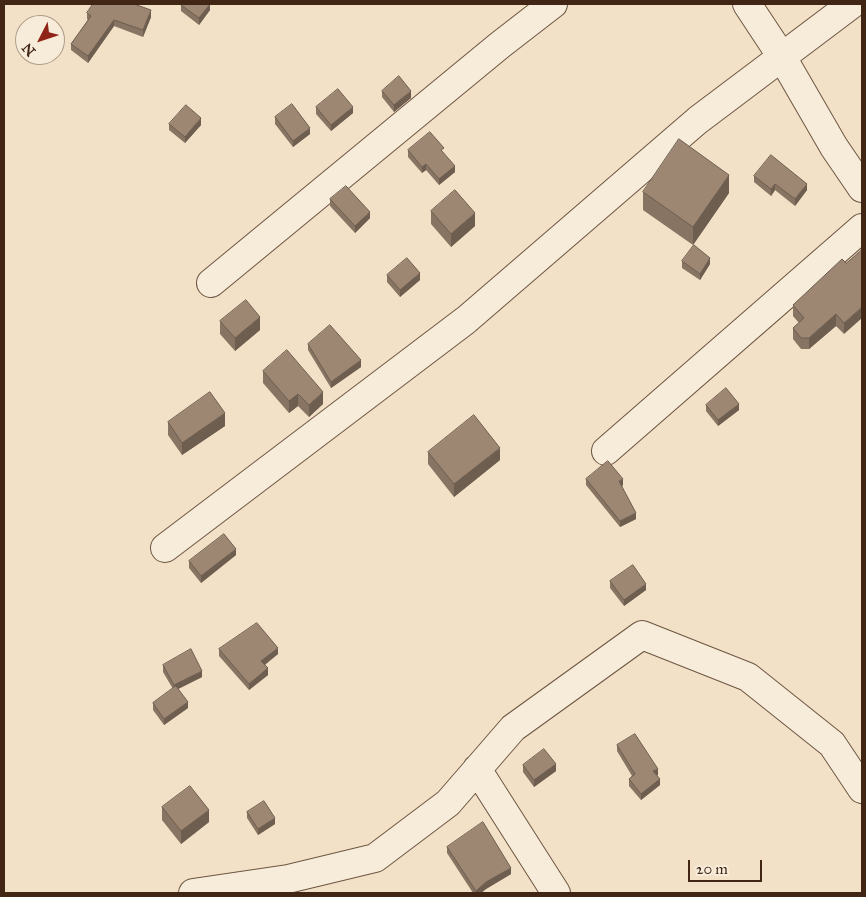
<!DOCTYPE html>
<html>
<head>
<meta charset="utf-8">
<style>
  body { margin:0 }
  #map { position:relative; width:866px; height:897px; overflow:hidden; background:#f2e1c6; font-family:"IM FELL Great Primer",serif }
  canvas { display:block }
  .frame { position:absolute; inset:0; border:5px solid #412616; pointer-events:none }
  .north { position:absolute; left:15px; top:15px; width:50px; height:50px; box-sizing:border-box; background:#f7ecda; border:1px solid #ae9d8c; border-radius:50%; rotate:229deg; font-size:14px; font-weight:700; line-height:20px; text-align:center; color:#412616 }
  .north::after { content:''; display:block; margin:auto; width:18px; height:22px; background:#8f2418; clip-path:polygon(50% 0,100% 100%,50% 72%,0 100%) }
  .scale { position:absolute; left:688px; top:860px; width:74px; height:22px; box-sizing:border-box; border:2px solid #412616; border-top:0; padding-left:6px; font-size:15px; line-height:18px; white-space:nowrap; color:#412616; -webkit-text-stroke:4px #f7ecda; paint-order:stroke }
</style>
</head>
<body>
<div id="map">
<canvas width="866" height="897"></canvas>
<div class="frame"></div>
<div class="north">N</div>
<div class="scale">20 m</div>
</div>
<script>
const ctx = document.querySelector('canvas').getContext('2d');
ctx.lineJoin = 'round';
function strokePath(path, color, width, dash) {
  ctx.strokeStyle = color;
  ctx.lineWidth = width;
  ctx.lineCap = dash ? 'butt' : 'round';
  ctx.setLineDash(dash || []);
  ctx.stroke(path);
}
function fillPath(path, color) {
  ctx.fillStyle = color;
  ctx.fill(path, 'evenodd');
}
const minor = new Path2D(`
  M747,4l35,53 52,90 28,41
  M211,283l289,-238 53,-41
  M606,451l256,-223
  M165,548l301,-228 232,-200 154,-116
  M477,769l79,124
  M193,893l95,-14 87,-21 73,-55 65,-75 129,-93 106,42 84,67 30,45`);
strokePath(minor, '#6d5542', 30);
strokePath(minor, '#f7ecda', 28);
fillPath(new Path2D(`
  M181,5l29,5 -11,15 -18,-14z
  M87,13l64,4 -8,20 -29,-11 -26,37 -17,-13v-6l17,-24 -1,-1z
  M382,91l29,7 -17,14 -12,-15z
  M316,107l37,6 -22,18 -15,-17z
  M275,117l35,17 -17,13 -18,-23z
  M169,124l32,1 -16,18 -16,-13z
  M408,150l36,4 11,18 -16,13 -13,-15 -4,3 -14,-16z
  M754,176l53,14 -12,16 -20,-16 -4,6 -17,-14z
  M643,192l86,1 -36,52 -50,-35z
  M330,199l40,19 -15,15 -25,-27z
  M431,211l44,15 -24,21 -20,-23z
  M682,261l28,3 -10,16 -18,-12z
  M846,263l-2,71 -8,-8 -27,23h-8l-8,-10v-11l6,-5 -6,-7v-11z
  M387,275l33,5 -20,17 -13,-15z
  M220,321l40,9 -25,21 -15,-17z
  M308,344l53,23 -30,21 -23,-38z
  M263,371l60,33 -14,13 -11,-11 -9,7 -26,-30z
  M706,405l33,5 -21,16 -12,-15z
  M168,422l57,4 -43,29 -14,-20z
  M428,452l72,8 -46,37 -26,-33z
  M586,479l37,6 -1,1 14,33 -16,8 -34,-42z
  M236,555l-35,28 -12,-15v-7z
  M610,581l36,9 -22,16 -14,-18z
  M219,649l59,5 -13,11 3,10 -19,15 -30,-34z
  M163,665l39,12 -24,12 10,19 -24,17 -11,-15v-7l20,-14 -10,-17z
  M617,745l41,30h-1l3,10 -19,15 -12,-14v-7l3,-3 -15,-25z
  M523,765l33,6 -22,16 -11,-15z
  M162,807l47,15 -28,22 -19,-24z
  M247,812l28,12 -17,11 -11,-17z
  M447,847l64,27 -25,15 -5,4h-8l-26,-40z`), '#877462');
fillPath(new Path2D(`
  M210,4v6l-11,15v-7z
  M151,10v7l-8,20v-7z
  M114,20v6l-26,37v-7z
  M411,91v7l-17,14v-7z
  M353,107v6l-22,18v-6z
  M201,118v7l-16,18v-6z
  M310,128v6l-17,13v-6z
  M426,164v6l-4,3v-6z
  M455,166v6l-16,13v-6z
  M729,175v18l-36,52v-18z
  M775,184v6l-4,6v-7z
  M807,184v6l-12,16v-7z
  M370,212v6l-15,15v-7z
  M475,213v13l-24,21v-13z
  M710,258v6l-10,16v-6z
  M420,273v7l-20,17v-7z
  M862,307v11l-18,16v-11z
  M836,314v12l-27,23v-11z
  M260,317v13l-25,21v-13z
  M361,360v7l-30,21v-6z
  M323,392v12l-14,13v-12z
  M298,394v12l-9,7v-12z
  M739,404v6l-21,16v-6z
  M225,413v13l-43,29v-12z
  M500,448v12l-46,37v-13z
  M623,479v6l-4,3v-7z
  M636,513v6l-16,8v-6z
  M236,549v6l-35,28v-7z
  M646,584v6l-22,16v-6z
  M278,648v6l-17,13v-6z
  M268,668v7l-19,15v-6z
  M202,671v6l-28,14v-6z
  M188,702v6l-24,17v-6z
  M556,764v7l-22,16v-7z
  M658,769v6l-5,2v-6z
  M660,779v6l-19,15v-6z
  M209,810v12l-28,22v-13z
  M275,818v6l-17,11v-6z
  M511,868v6l-25,15 -5,4h-5v-2l10,-9z`), '#6e5e50');
const building = new Path2D(`
  M93,4h41l17,6 -8,20 -29,-10 -26,36 -17,-12 20,-28 -4,-3z
  M182,4h28l-11,14 -18,-13z
  M399,76l12,15 -17,14 -12,-14z
  M338,89l15,18 -22,18 -15,-18z
  M292,104l18,24 -17,13 -18,-24z
  M186,105l15,13 -16,19 -16,-13z
  M430,132l14,16 -3,2 14,16 -16,13 -13,-15 -4,3 -14,-17z
  M679,139l50,36 -36,52 -50,-35z
  M771,155l36,29 -12,15 -20,-15 -4,5 -17,-13z
  M346,186l24,26 -15,14 -25,-27z
  M455,190l20,23 -24,21 -20,-23z
  M694,245l16,13 -10,16 -18,-13z
  M862,250v57l-18,16 -8,-9 -27,24h-8l-8,-10 11,-10 -11,-13 49,-46 4,4z
  M407,258l13,15 -20,17 -13,-15z
  M246,300l14,17 -25,21 -15,-17z
  M330,325l31,35 -30,22 -23,-38z
  M287,350l36,42 -14,13 -11,-11 -9,7 -26,-30z
  M726,388l13,16 -21,16 -12,-15z
  M210,392l15,21 -43,30 -14,-21z
  M474,415l26,33 -46,36 -26,-32z
  M608,461l15,18 -4,2 17,32 -16,8 -34,-42z
  M224,534l12,15 -35,27 -12,-15z
  M633,565l13,19 -22,16 -14,-19z
  M257,623l21,25 -17,13 7,7 -19,16 -30,-35z
  M191,649l11,22 -28,14 -11,-20z
  M176,686l12,16 -24,17 -11,-16z
  M635,734l23,35 -5,2 7,8 -19,15 -12,-15 6,-5 -18,-29z
  M544,749l12,15 -22,16 -11,-15z
  M190,786l19,24 -28,21 -19,-24z
  M264,801l11,17 -17,11 -11,-17z
  M483,822l28,46 -25,14 -10,9 -29,-44z`);
fillPath(building, '#9d8772');
strokePath(building, '#6e5e50', 1);
</script>
</body>
</html>
